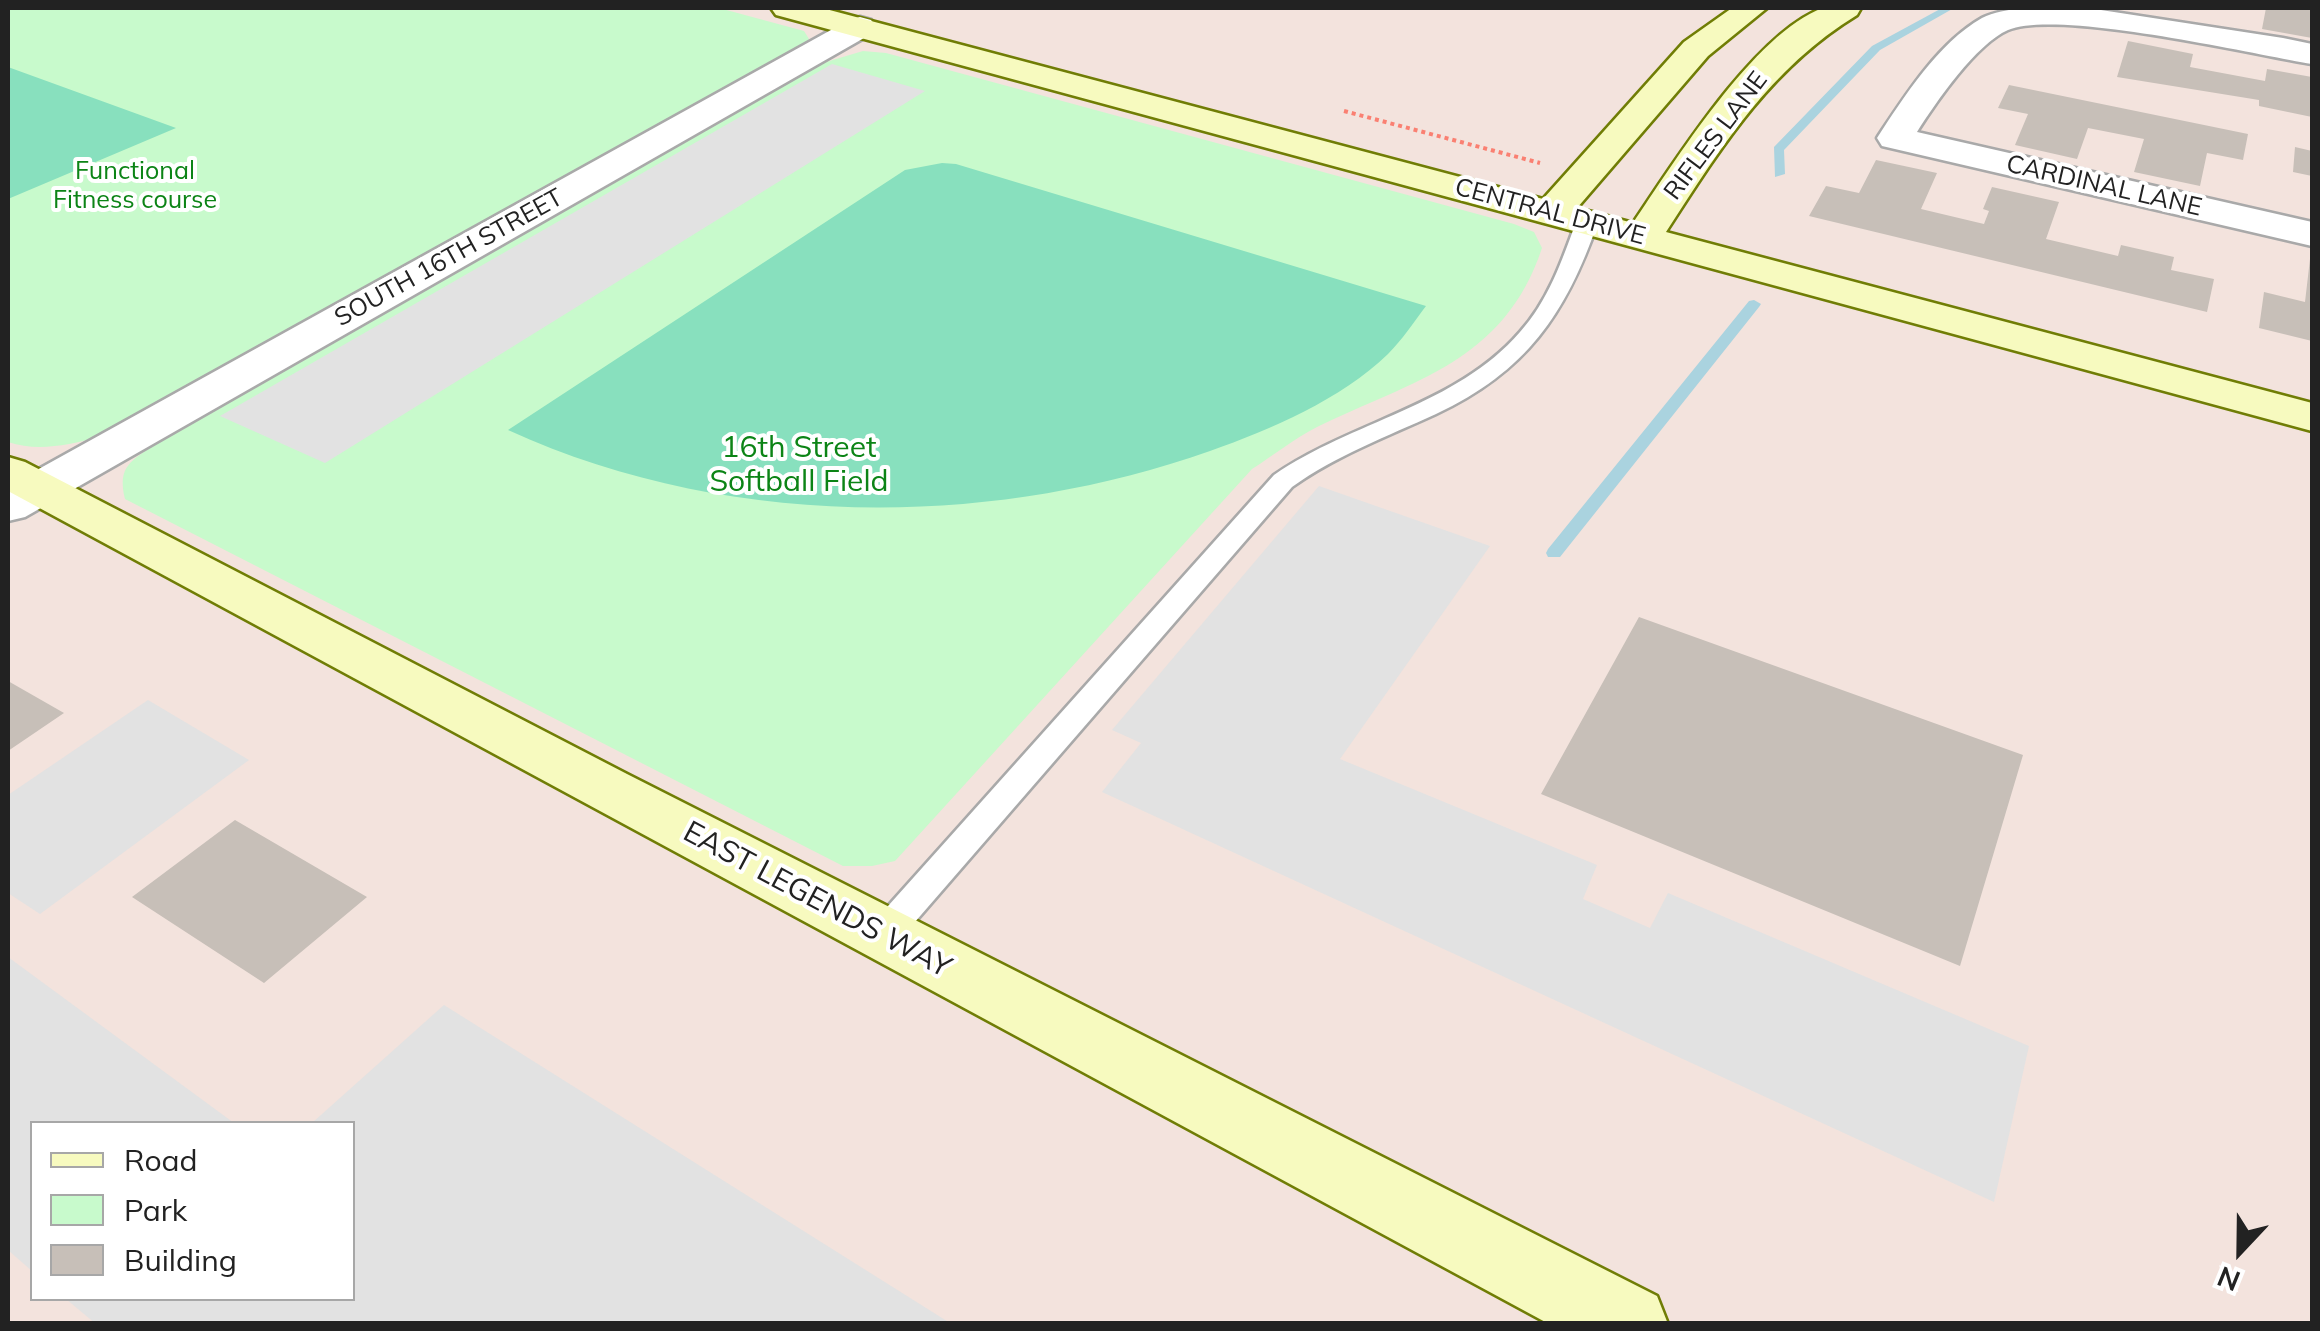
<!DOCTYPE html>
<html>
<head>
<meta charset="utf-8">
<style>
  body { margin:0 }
  #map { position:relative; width:2320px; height:1331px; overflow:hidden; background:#f2efe9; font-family:Mulish,sans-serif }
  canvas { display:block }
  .frame { position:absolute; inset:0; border:10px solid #222; pointer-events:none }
  .legend { position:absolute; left:30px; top:1121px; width:325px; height:180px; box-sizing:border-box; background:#fff; border:2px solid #a7a7a7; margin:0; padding:12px 18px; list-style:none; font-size:30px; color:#222 }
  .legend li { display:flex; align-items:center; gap:20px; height:50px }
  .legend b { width:50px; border:2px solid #a7a7a7 }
  .north { position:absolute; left:2190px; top:1201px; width:100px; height:100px; -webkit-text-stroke:8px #fff; paint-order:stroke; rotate:202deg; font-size:28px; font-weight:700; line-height:40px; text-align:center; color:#222 }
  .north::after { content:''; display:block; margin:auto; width:35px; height:45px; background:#222; clip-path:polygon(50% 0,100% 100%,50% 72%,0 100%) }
</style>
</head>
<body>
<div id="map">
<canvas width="2320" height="1331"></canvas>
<div class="frame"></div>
<ul class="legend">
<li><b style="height:12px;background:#f7fabf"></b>Road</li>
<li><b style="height:28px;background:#c8facc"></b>Park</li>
<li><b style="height:28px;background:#c7bfb8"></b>Building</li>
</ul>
<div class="north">N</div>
</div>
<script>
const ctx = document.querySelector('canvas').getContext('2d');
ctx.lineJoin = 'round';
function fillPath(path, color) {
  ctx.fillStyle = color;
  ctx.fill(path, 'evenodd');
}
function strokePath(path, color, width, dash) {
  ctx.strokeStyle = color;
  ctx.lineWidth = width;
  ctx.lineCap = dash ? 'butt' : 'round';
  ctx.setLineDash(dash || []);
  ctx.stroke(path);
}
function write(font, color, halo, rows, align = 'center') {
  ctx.font = font + ' Mulish,sans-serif';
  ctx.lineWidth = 8;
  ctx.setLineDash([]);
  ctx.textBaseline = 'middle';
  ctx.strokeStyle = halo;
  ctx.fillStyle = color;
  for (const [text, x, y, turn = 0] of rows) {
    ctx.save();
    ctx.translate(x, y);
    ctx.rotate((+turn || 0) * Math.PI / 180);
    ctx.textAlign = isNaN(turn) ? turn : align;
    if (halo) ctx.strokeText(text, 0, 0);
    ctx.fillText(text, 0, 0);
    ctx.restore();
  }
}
fillPath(new Path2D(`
  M8,8h2304v1315l-2304,1zM32,1124h320v174h-320z`), '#f3e3dd');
fillPath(new Path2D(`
  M8,8h711l85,23 5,8 -5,10 -705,388c-31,8 -61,15 -91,5z
  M863,51l23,2 628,171 20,8 8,16c-38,114 -128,132 -225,179 -22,11 -43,28 -65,42l-357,392 -23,5h-29l-718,-367c-8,-33 6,-38 32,-56l669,-381z`), '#c8facc');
fillPath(new Path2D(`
  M8,67l168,61 -168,71z
  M942,163l14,1 470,142c-12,16 -24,34 -38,48 -48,46 -116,75 -178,97 -224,79 -486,78 -702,-21l397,-260z`), '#88e0be');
fillPath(new Path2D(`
  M832,64l93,27 -600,372 -105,-47z
  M1319,486l171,60 -150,213 257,106 -14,34 67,29 18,-35 361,153 -35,156 -892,-410 39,-49 -29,-13z
  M148,700l101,60 -209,154 -32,-21v-98z
  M8,957l226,166 -202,1v147l-24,-21z
  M444,1005l506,318 -854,1 -30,-25 286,-1v-174l-40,-1z`), '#e2e2e2');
fillPath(new Path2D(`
  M1942,8h12l-74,42 -96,100 1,24 -10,3 -1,-30 98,-101z
  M1754,300l7,4 -2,3 -199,250h-12l-2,-4 2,-4 201,-248z`), '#aad3df');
fillPath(new Path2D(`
  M2266,8h46v30l-50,-9z
  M2128,41l65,13 -3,13 75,14 2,-12 45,8v40l-53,-11v-6l-142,-23z
  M2009,85l239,49 -5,26 -36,-7 -7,33 -66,-14 10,-33 -56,-11 -11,31 -62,-14 13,-31 -30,-6z
  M2295,147l17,4v25l-19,-4z
  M1876,160l61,13 -16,36 63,15 5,-13 -6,-2 9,-22 67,15 -13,37 72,17 3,-11 53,12 -3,13 43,9 -7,33 -398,-96 17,-30 33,7z
  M2310,259l2,82 -53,-13 5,-36 41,10z
  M1639,617l384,138 -63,211 -419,-172z
  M8,681l56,32 -56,38z
  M235,820l132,77 -103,86 -132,-86z`), '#c7bfb8');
const lane = new Path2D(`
  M1587,216l11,6c-32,92 -72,150 -162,192 -50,23 -99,41 -144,73l-397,458 -12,4 -12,-4 -6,-10 6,-10 403,-450c78,-54 182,-69 246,-143 28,-31 42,-71 56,-110z`);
const street = new Path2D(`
  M2021,8l80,2 182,28 29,6v20c-60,-10 -254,-55 -304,-34 -32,14 -72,72 -91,102l395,90v24l-430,-100 -5,-8c27,-41 61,-95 105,-120 11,-6 27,-8 39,-10z
  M860,17l11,3 5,7 -5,7 -846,483 -17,4v-35l841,-466z`);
const secondary = new Path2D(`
  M771,8h51l721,191 141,-157 48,-34h35l-59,48 -131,152 56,15c40,-59 122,-191 190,-215 10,-3 27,0 38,0l-4,7c-87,53 -136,132 -191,217l646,171v28l-1536,-416z
  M8,457l17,5 602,312 1030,522 11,28h-119l-1541,-833z`);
strokePath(lane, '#a9a9a9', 5);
strokePath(street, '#a9a9a9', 5);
strokePath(secondary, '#707d05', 5);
strokePath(new Path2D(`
  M1344,111l196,52`), '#fa8072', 4, [4, 4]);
fillPath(lane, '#fff');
fillPath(street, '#fff');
fillPath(secondary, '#f7fabf');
write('25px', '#222', '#fff', [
  ["RIFLES LANE",1716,136,-53],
  ["CARDINAL LANE",2104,186,13],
  ["CENTRAL DRIVE",1550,212,15],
  ["SOUTH 16TH STREET",449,258,-29]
]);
write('25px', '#0c8416', '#fff', [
  ["Functional",135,171],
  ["Fitness course",135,200]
]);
write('30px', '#0c8416', '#fff', [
  ["16th Street",799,448],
  ["Softball Field",799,482]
]);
write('30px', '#222', '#fff', [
  ["EAST LEGENDS WAY",817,900,28]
]);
</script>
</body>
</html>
